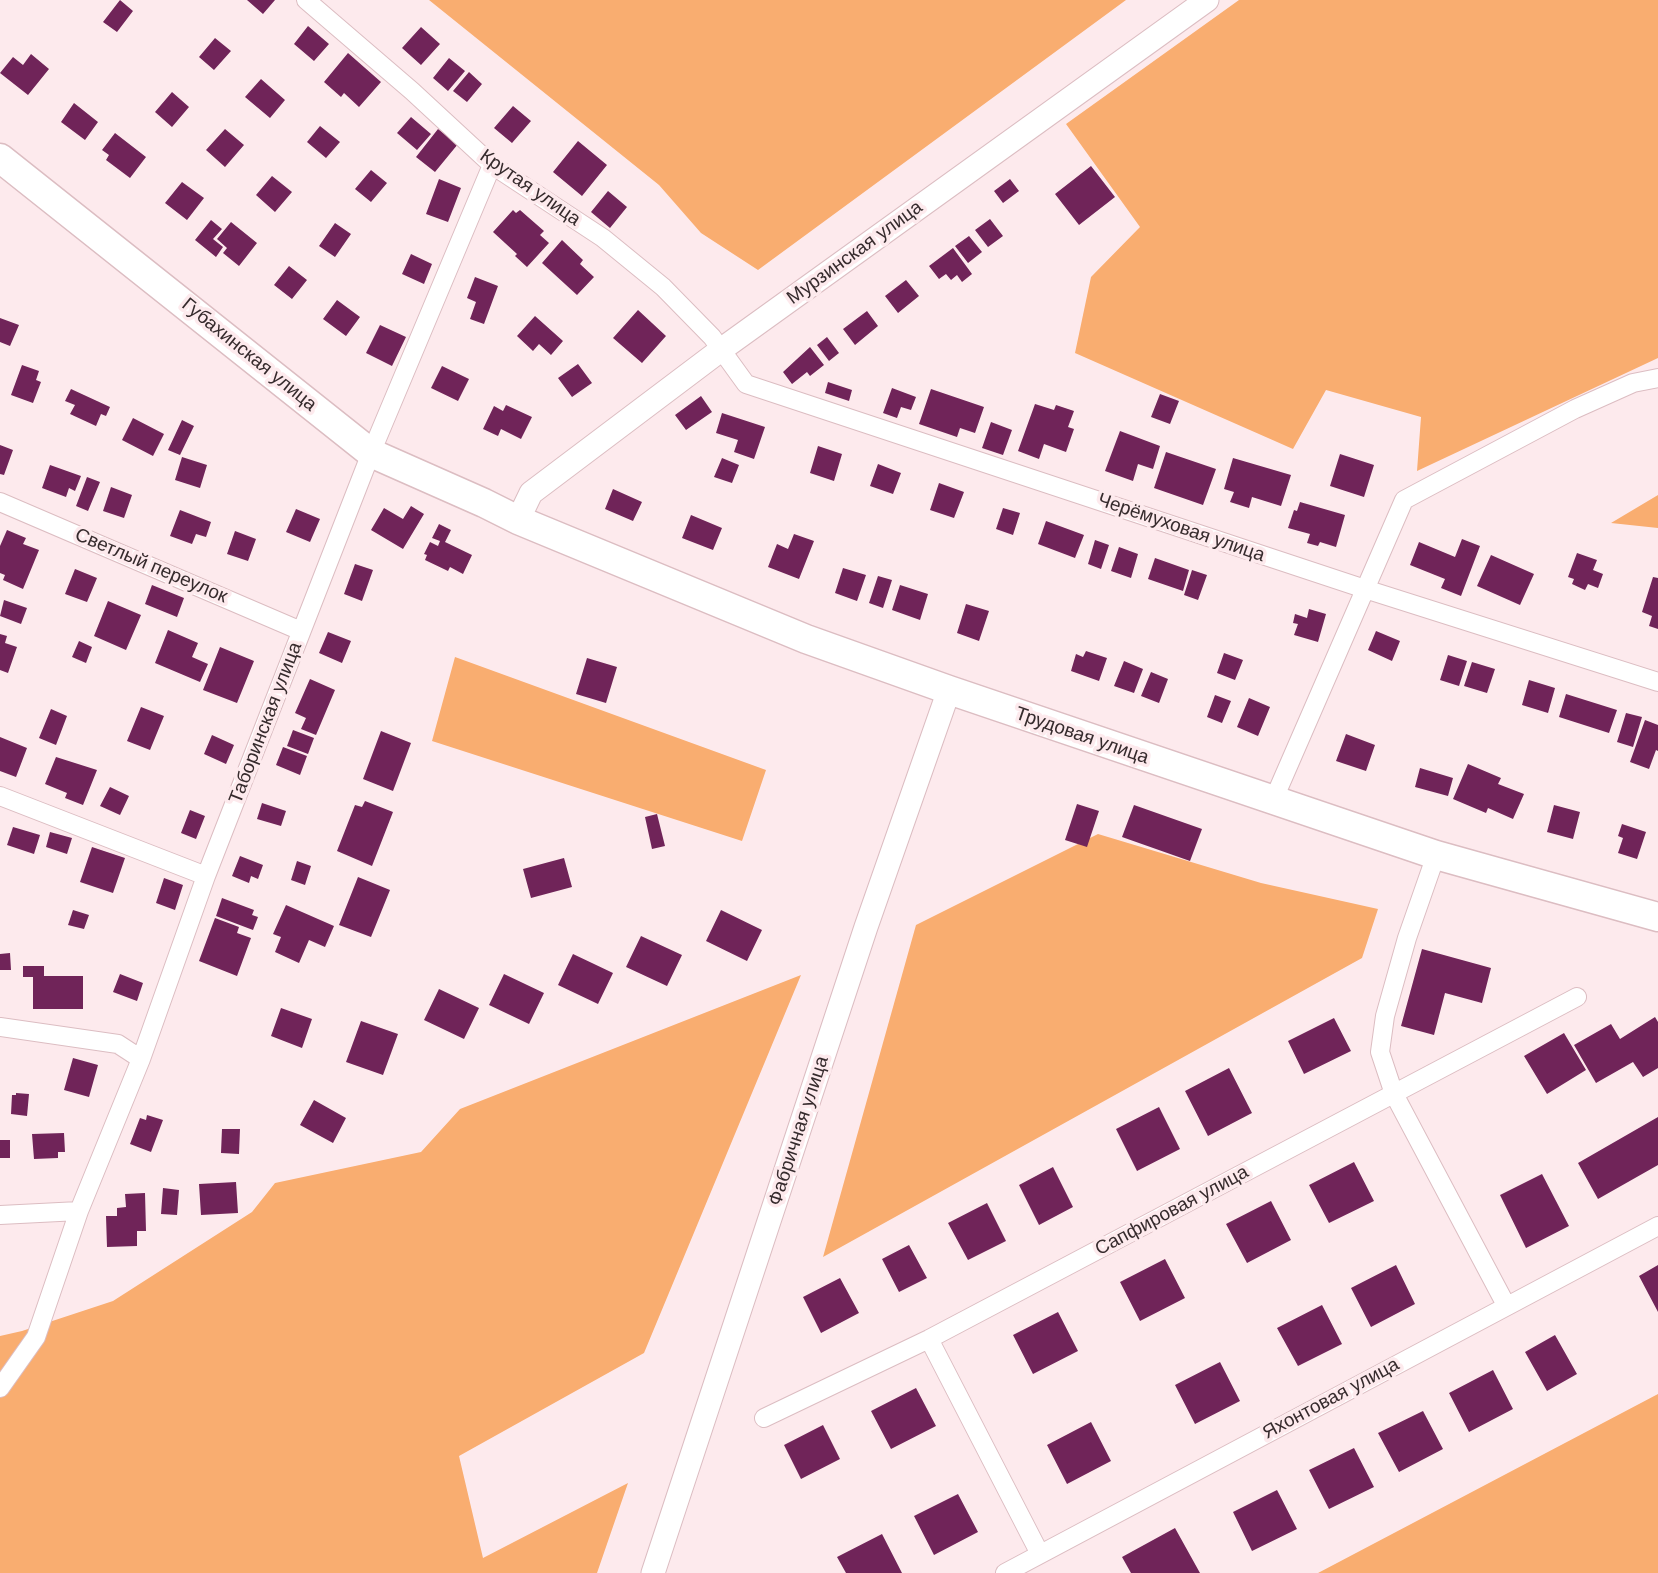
<!DOCTYPE html>
<html>
<head>
<meta charset="utf-8">
<style>
  body { margin:0 }
  canvas { display:block; background:#fdeaed }
</style>
</head>
<body>
<canvas width="1658" height="1573"></canvas>
<script>
const ctx = document.querySelector('canvas').getContext('2d');
ctx.lineJoin = 'round';
function fillPath(path, color) {
  ctx.fillStyle = color;
  ctx.fill(path, 'evenodd');
}
function strokePath(path, color, width, dash) {
  ctx.strokeStyle = color;
  ctx.lineWidth = width;
  ctx.lineCap = dash ? 'butt' : 'round';
  ctx.setLineDash(dash || []);
  ctx.stroke(path);
}
function write(font, color, halo, rows, align = 'center') {
  ctx.font = font + ' Arial,sans-serif';
  ctx.lineWidth = 7;
  ctx.setLineDash([]);
  ctx.textBaseline = 'middle';
  ctx.strokeStyle = halo;
  ctx.fillStyle = color;
  for (const [text, x, y, turn = 0] of rows) {
    ctx.save();
    ctx.translate(x, y);
    ctx.rotate((+turn || 0) * Math.PI / 180);
    ctx.textAlign = isNaN(turn) ? turn : align;
    if (halo) ctx.strokeText(text, 0, 0);
    ctx.fillText(text, 0, 0);
    ctx.restore();
  }
}
fillPath(new Path2D(`
  M429,0h697l-368,270 -57,-37 -42,-48z
  M1239,0h419v358l-241,113 4,-54 -95,-27 -33,59 -218,-96 16,-76 49,-50 -74,-103z
  M1658,495v33l-47,-5z
  M455,657l311,113 -24,71 -310,-100z
  M1098,834l163,49 117,26 -16,49 -539,299 93,-332z
  M801,975l-157,378 -185,103 24,102 145,-75 -31,90h-597v-237l22,-5 91,-30 139,-89 23,-29 146,-31 39,-43z
  M1658,1394v179h-340z`), '#f9ad70');
fillPath(new Path2D(`
  M120,0l13,11 -16,21 -14,-10z
  M247,0h28l-12,14z
  M308,26l21,18 -15,17 -20,-17z
  M421,27l19,17 -19,21 -19,-17z
  M215,38l16,13 -17,19 -15,-13z
  M348,53l33,29 -22,25 -15,-14 -3,4 -17,-15z
  M31,54l18,15 -21,26 -28,-22 13,-16 10,8z
  M449,58l16,13 -17,20 -15,-13z
  M469,72l13,12 -15,18 -14,-11z
  M261,79l24,21 -15,18 -25,-21z
  M172,92l17,15 -17,20 -17,-15z
  M74,103l24,19 -13,18 -24,-18z
  M513,106l18,15 -19,22 -18,-15z
  M411,117l20,17 -14,16 -20,-17z
  M320,126l20,16 -14,16 -19,-16z
  M225,129l19,16 -19,22 -19,-17z
  M438,129l20,15 -23,28 -19,-15z
  M115,133l31,24 -16,21 -24,-18 3,-5 -7,-5z
  M578,141l29,24 -25,31 -29,-24z
  M1091,166l24,31 -36,28 -24,-31z
  M371,170l16,13 -16,19 -16,-13z
  M272,176l20,16 -17,20 -19,-17z
  M439,179l22,9 -13,34 -22,-8z
  M1010,179l9,12 -16,12 -9,-12z
  M182,182l22,16 -17,22 -22,-17z
  M608,191l19,16 -17,21 -19,-16z
  M513,210l3,3 4,-3 24,21 -4,4 9,8 -22,24 -12,-11 2,-2 -24,-22z
  M990,219l13,17 -15,11 -13,-17z
  M211,220l11,9 -9,10 10,8 -7,10 -21,-17z
  M231,222l26,21 -18,23 -16,-13 4,-5 -10,-9z
  M335,223l16,11 -16,23 -16,-11z
  M969,236l13,16 -14,11 -13,-17z
  M562,240l21,20 -3,4 14,13 -17,18 -35,-32z
  M953,248l19,26 -10,8 -5,-7 -6,5 -5,-6 -7,5 -10,-13z
  M411,254l21,10 -8,20 -22,-10z
  M289,266l18,14 -15,19 -18,-14z
  M475,277l23,9 -14,38 -14,-5 6,-17 -9,-4z
  M906,280l13,16 -21,17 -13,-17z
  M337,300l23,17 -14,19 -23,-17z
  M638,310l28,26 -24,27 -29,-25z
  M867,311l11,15 -23,19 -12,-16z
  M535,316l28,25 -12,14 -12,-11 -6,7 -16,-15z
  M0,318l19,7 -9,21 -10,-4z
  M380,325l26,12 -14,29 -26,-13z
  M827,337l12,16 -10,8 -12,-16z
  M810,347l14,18 -14,11 -3,-4 -15,12 -9,-12z
  M578,364l14,19 -20,14 -14,-19z
  M22,365l17,6 -3,9 5,2 -8,21 -22,-8z
  M442,366l27,13 -11,22 -27,-13z
  M828,382l24,8 -3,11 -24,-8z
  M892,388l24,9 -5,13 -10,-3 -4,11 -14,-5z
  M71,389l39,18 -4,9 -5,-2 -5,12 -26,-12 5,-9 -10,-4z
  M931,389l53,18 -9,26 -15,-5 -3,9 -38,-13z
  M1160,394l19,7 -9,23 -19,-7z
  M701,396l11,16 -26,18 -11,-15z
  M1035,404l19,6 2,-5 18,6 -6,16 6,2 -8,23 -22,-8 -5,15 -21,-8z
  M506,405l26,12 -11,22 -20,-10 -3,7 -15,-7 11,-23 9,5z
  M722,413l43,14 -11,32 -20,-7 4,-12 -22,-7z
  M133,418l31,16 -11,22 -31,-16z
  M182,420l12,6 -14,29 -12,-5z
  M991,422l21,8 -9,25 -21,-7z
  M1120,431l40,15 -7,23 -15,-5 -5,17 -28,-10z
  M0,445l13,5 -9,25 -4,-1z
  M818,446l24,8 -8,27 -24,-8z
  M1166,452l50,17 -13,36 -49,-17z
  M1340,454l34,11 -10,32 -34,-11z
  M182,457l25,8 -7,23 -25,-8z
  M722,458l17,7 -7,18 -18,-6z
  M1233,458l58,17 -10,31 -29,-9 -3,11 -19,-6 4,-10 -10,-3z
  M878,464l23,9 -8,21 -23,-8z
  M50,465l31,11 -6,15 -6,-3 -3,9 -24,-9z
  M87,477l13,5 -12,29 -12,-5z
  M939,483l25,9 -10,26 -24,-8z
  M111,487l21,8 -8,23 -21,-7z
  M613,489l29,13 -9,19 -28,-12z
  M1300,502l45,13 -9,32 -16,-5 -2,4 -11,-3 3,-9 -22,-6 6,-18 3,1z
  M411,506l13,8 -21,35 -32,-19 13,-22 19,11z
  M1003,508l17,5 -7,22 -17,-6z
  M296,509l24,10 -10,23 -24,-10z
  M180,510l31,12 -5,15 -10,-3 -4,10 -22,-8z
  M691,515l31,13 -9,22 -31,-12z
  M1046,521l38,14 -9,23 -37,-14z
  M439,524l12,6 -6,12 27,13 -9,19 -13,-7 -2,4 -23,-11 2,-5 -3,-1 6,-12 8,4 2,-5 -8,-3z
  M7,530l19,8 -3,6 16,6 -16,39 -20,-9 2,-5 -5,-2v-27z
  M235,531l21,8 -8,22 -21,-7z
  M794,534l20,7 -15,38 -31,-12 9,-23 11,5z
  M1462,539l18,7 -19,50 -20,-8 4,-9 -35,-14 9,-23 36,15z
  M1095,540l14,5 -8,24 -13,-5z
  M1119,547l19,7 -7,24 -20,-7z
  M1577,553l20,7 -4,10 10,4 -5,14 -10,-4 -3,6 -13,-6 2,-5 -6,-2z
  M1491,555l43,19 -14,31 -43,-19z
  M1155,558l34,12 -6,21 -35,-12z
  M355,564l18,6 -11,31 -18,-7z
  M843,568l23,7 -9,26 -22,-8z
  M75,569l22,9 -10,24 -22,-8z
  M1192,570l15,5 -9,25 -14,-5z
  M878,576l14,4 -9,28 -14,-5z
  M1653,577l5,1v51l-9,-3 3,-10 -10,-4z
  M152,585l32,13 -7,19 -32,-13z
  M900,585l28,9 -8,26 -28,-10z
  M4,600l23,8 -6,16 -21,-8z
  M108,601l33,14 -15,35 -32,-14z
  M966,604l23,7 -10,30 -22,-8z
  M1309,609l17,5 -8,28 -24,-7 4,-11 -5,-1 2,-9 12,4z
  M168,630l30,13 -6,14 16,7 -8,18 -45,-19z
  M1376,631l24,10 -8,20 -24,-11z
  M328,632l23,9 -9,22 -23,-10z
  M0,634l7,2 -2,7 12,4 -9,26 -8,-3z
  M79,641l13,6 -6,16 -14,-6z
  M220,647l34,14 -17,42 -34,-13z
  M1086,651l21,7 -8,23 -28,-10 5,-17 7,3z
  M1224,653l19,7 -8,20 -18,-7z
  M1448,655l19,6 -8,25 -19,-6z
  M587,658l30,9 -11,36 -30,-9z
  M1124,661l19,8 -9,24 -20,-7z
  M1472,662l23,7 -8,24 -23,-7z
  M1151,672l17,7 -9,24 -18,-7z
  M310,679l25,11 -19,45 -15,-6 5,-11 -11,-5z
  M1529,680l26,8 -7,25 -26,-8z
  M1566,694l51,16 -8,23 -50,-16z
  M1215,695l16,6 -9,22 -15,-6z
  M1249,698l21,9 -12,29 -21,-9z
  M141,707l23,9 -14,34 -23,-9z
  M51,709l16,7 -11,29 -17,-7z
  M1626,713l16,4 -9,30 -16,-5z
  M1645,720l13,5v26l-2,-1 -7,19 -19,-7z
  M293,730l21,8 -6,16 -21,-8z
  M381,731l30,12 -18,48 -30,-12z
  M1346,734l29,11 -9,26 -30,-10z
  M212,735l22,10 -8,19 -22,-10z
  M0,737l27,11 -11,29 -16,-6z
  M283,747l24,9 -7,19 -24,-10z
  M56,757l41,13 -14,35 -18,-7 2,-5 -22,-9z
  M1468,764l33,14 -3,6 26,10 -11,25 -25,-11 -2,5 -33,-14z
  M1420,768l33,10 -5,18 -33,-9z
  M110,787l19,9 -9,19 -20,-9z
  M365,801l28,11 -21,54 -35,-15 18,-46 7,2z
  M262,803l24,8 -5,15 -24,-7z
  M1077,804l22,7 -12,36 -22,-7z
  M1134,805l68,24 -12,32 -68,-24z
  M1554,805l26,7 -7,27 -26,-7z
  M190,810l15,6 -9,23 -15,-6z
  M657,814l8,32 -13,3 -7,-32z
  M1622,824l24,8 -9,27 -19,-6 5,-15 -5,-2z
  M13,827l27,8 -6,19 -27,-9z
  M50,832l22,6 -5,16 -21,-7z
  M92,847l33,11 -12,35 -33,-11z
  M240,856l23,9 -5,14 -7,-3 -2,7 -17,-7z
  M564,858l8,29 -41,11 -8,-29z
  M297,861l14,5 -6,19 -14,-5z
  M358,877l32,13 -19,47 -32,-12z
  M164,878l19,7 -8,25 -19,-7z
  M222,898l32,12 -2,5 6,2 -5,13 -37,-14z
  M286,905l48,21 -9,21 -16,-7 -10,23 -24,-11 6,-15 -8,-3z
  M73,910l16,5 -5,14 -16,-4z
  M721,910l41,20 -15,31 -41,-20z
  M215,918l24,9 -2,6 14,5 -14,38 -38,-15z
  M641,936l41,19 -15,31 -41,-19z
  M1422,949l69,19 -9,35 -37,-10 -11,42 -33,-9z
  M10,953l1,17h-11v-16z
  M573,954l40,19 -15,31 -40,-19z
  M23,966h21v10h39v33h-50v-32h-10z
  M120,974l23,9 -6,18 -24,-9z
  M504,974l40,19 -15,31 -40,-19z
  M439,989l40,19 -15,31 -40,-19z
  M281,1008l31,11 -10,29 -31,-12z
  M1655,1017l3,5v46l-15,9 -10,-15 -37,21 -22,-38 37,-21 9,15z
  M1334,1018l17,33 -47,23 -16,-33z
  M361,1021l37,13 -15,41 -37,-13z
  M1564,1033l22,37 -39,24 -23,-38z
  M73,1058l25,7 -9,32 -25,-7z
  M1229,1068l23,45 -44,23 -23,-45z
  M16,1093l13,1 -2,22 -16,-2 1,-19h4z
  M314,1100l32,18 -13,25 -33,-18z
  M1159,1107l21,42 -43,22 -21,-42z
  M147,1115l16,5 -12,32 -21,-8 10,-26 6,2z
  M1658,1117v48l-60,34 -20,-36z
  M222,1129h18l-1,25 -18,-1z
  M64,1133l1,19h-7v6l-24,1 -2,-25z
  M0,1140h10v18h-10z
  M1354,1162l20,39 -45,22 -20,-38z
  M1053,1167l20,40 -34,18 -20,-40z
  M1542,1174l27,52 -43,22 -26,-53z
  M236,1182l2,31 -37,2 -2,-31z
  M163,1188l16,2 -2,25 -16,-1z
  M145,1193l1,38h-9v15l-30,1 -1,-31h11v-8l9,-1 -1,-13z
  M1271,1201l20,39 -44,23 -21,-39z
  M987,1203l19,38 -38,19 -20,-37z
  M909,1245l18,33 -28,14 -17,-33z
  M1165,1259l20,39 -45,23 -20,-39z
  M1396,1265l19,39 -44,23 -20,-39z
  M1658,1265v47l-19,-36z
  M840,1278l19,35 -38,20 -18,-36z
  M1322,1305l20,39 -44,22 -21,-38z
  M1058,1312l20,39 -45,23 -20,-39z
  M1555,1335l22,39 -30,17 -22,-39z
  M1220,1362l20,39 -45,23 -20,-39z
  M1493,1370l20,39 -44,23 -20,-39z
  M916,1388l20,38 -45,23 -20,-38z
  M1423,1411l20,38 -44,23 -21,-39z
  M1091,1422l20,39 -44,23 -20,-39z
  M823,1425l17,34 -39,20 -17,-34z
  M1354,1448l20,39 -45,22 -20,-39z
  M1277,1490l20,39 -45,22 -19,-39z
  M958,1494l20,38 -44,23 -20,-39z
  M1175,1528l25,45h-69l-9,-16z
  M882,1534l20,39h-56l-9,-16z`), '#702459');
const minor = new Path2D(`
  M306,0l106,91 80,74 111,73 60,49 49,50 34,47 619,205 293,93
  M0,502l301,129
  M0,796l206,80
  M1273,801l131,-301 171,-91 58,-26 25,-5
  M1436,855l-29,83 -22,78 -5,36 14,42 112,211
  M0,1027l118,17 23,15
  M0,1215l79,-4
  M929,1339l111,215
  M0,1388l36,-51 43,-126 62,-152 65,-183 165,-423 121,-288
  M764,1418l165,-79 648,-342
  M1005,1573l653,-347`);
const tertiary = new Path2D(`
  M518,520l13,-27 191,-144 485,-349
  M653,1573l213,-646 83,-237`);
const primary = new Path2D(`
  M0,158l371,295 113,50 34,17 288,119 143,51 487,165 222,62`);
strokePath(minor, '#dcbdc2', 20);
strokePath(tertiary, '#dcbdc2', 25);
strokePath(primary, '#dcbdc2', 31);
strokePath(minor, '#fff', 18);
strokePath(tertiary, '#fff', 23);
strokePath(primary, '#fff', 28);
write('19px', '#362b2d', '#fdeaed', [
  ["Крутая улица",530,188,35],
  ["Мурзинская улица",855,253,-36],
  ["Губахинская улица",249,355,39],
  ["Черёмуховая улица",1181,528,19],
  ["Светлый переулок",151,566,23],
  ["Таборинская улица",266,723,-69],
  ["Трудовая улица",1082,736,19],
  ["Фабричная улица",799,1131,-72],
  ["Сапфировая улица",1172,1211,-28],
  ["Яхонтовая улица",1331,1399,-28]
]);
</script>
</body>
</html>
